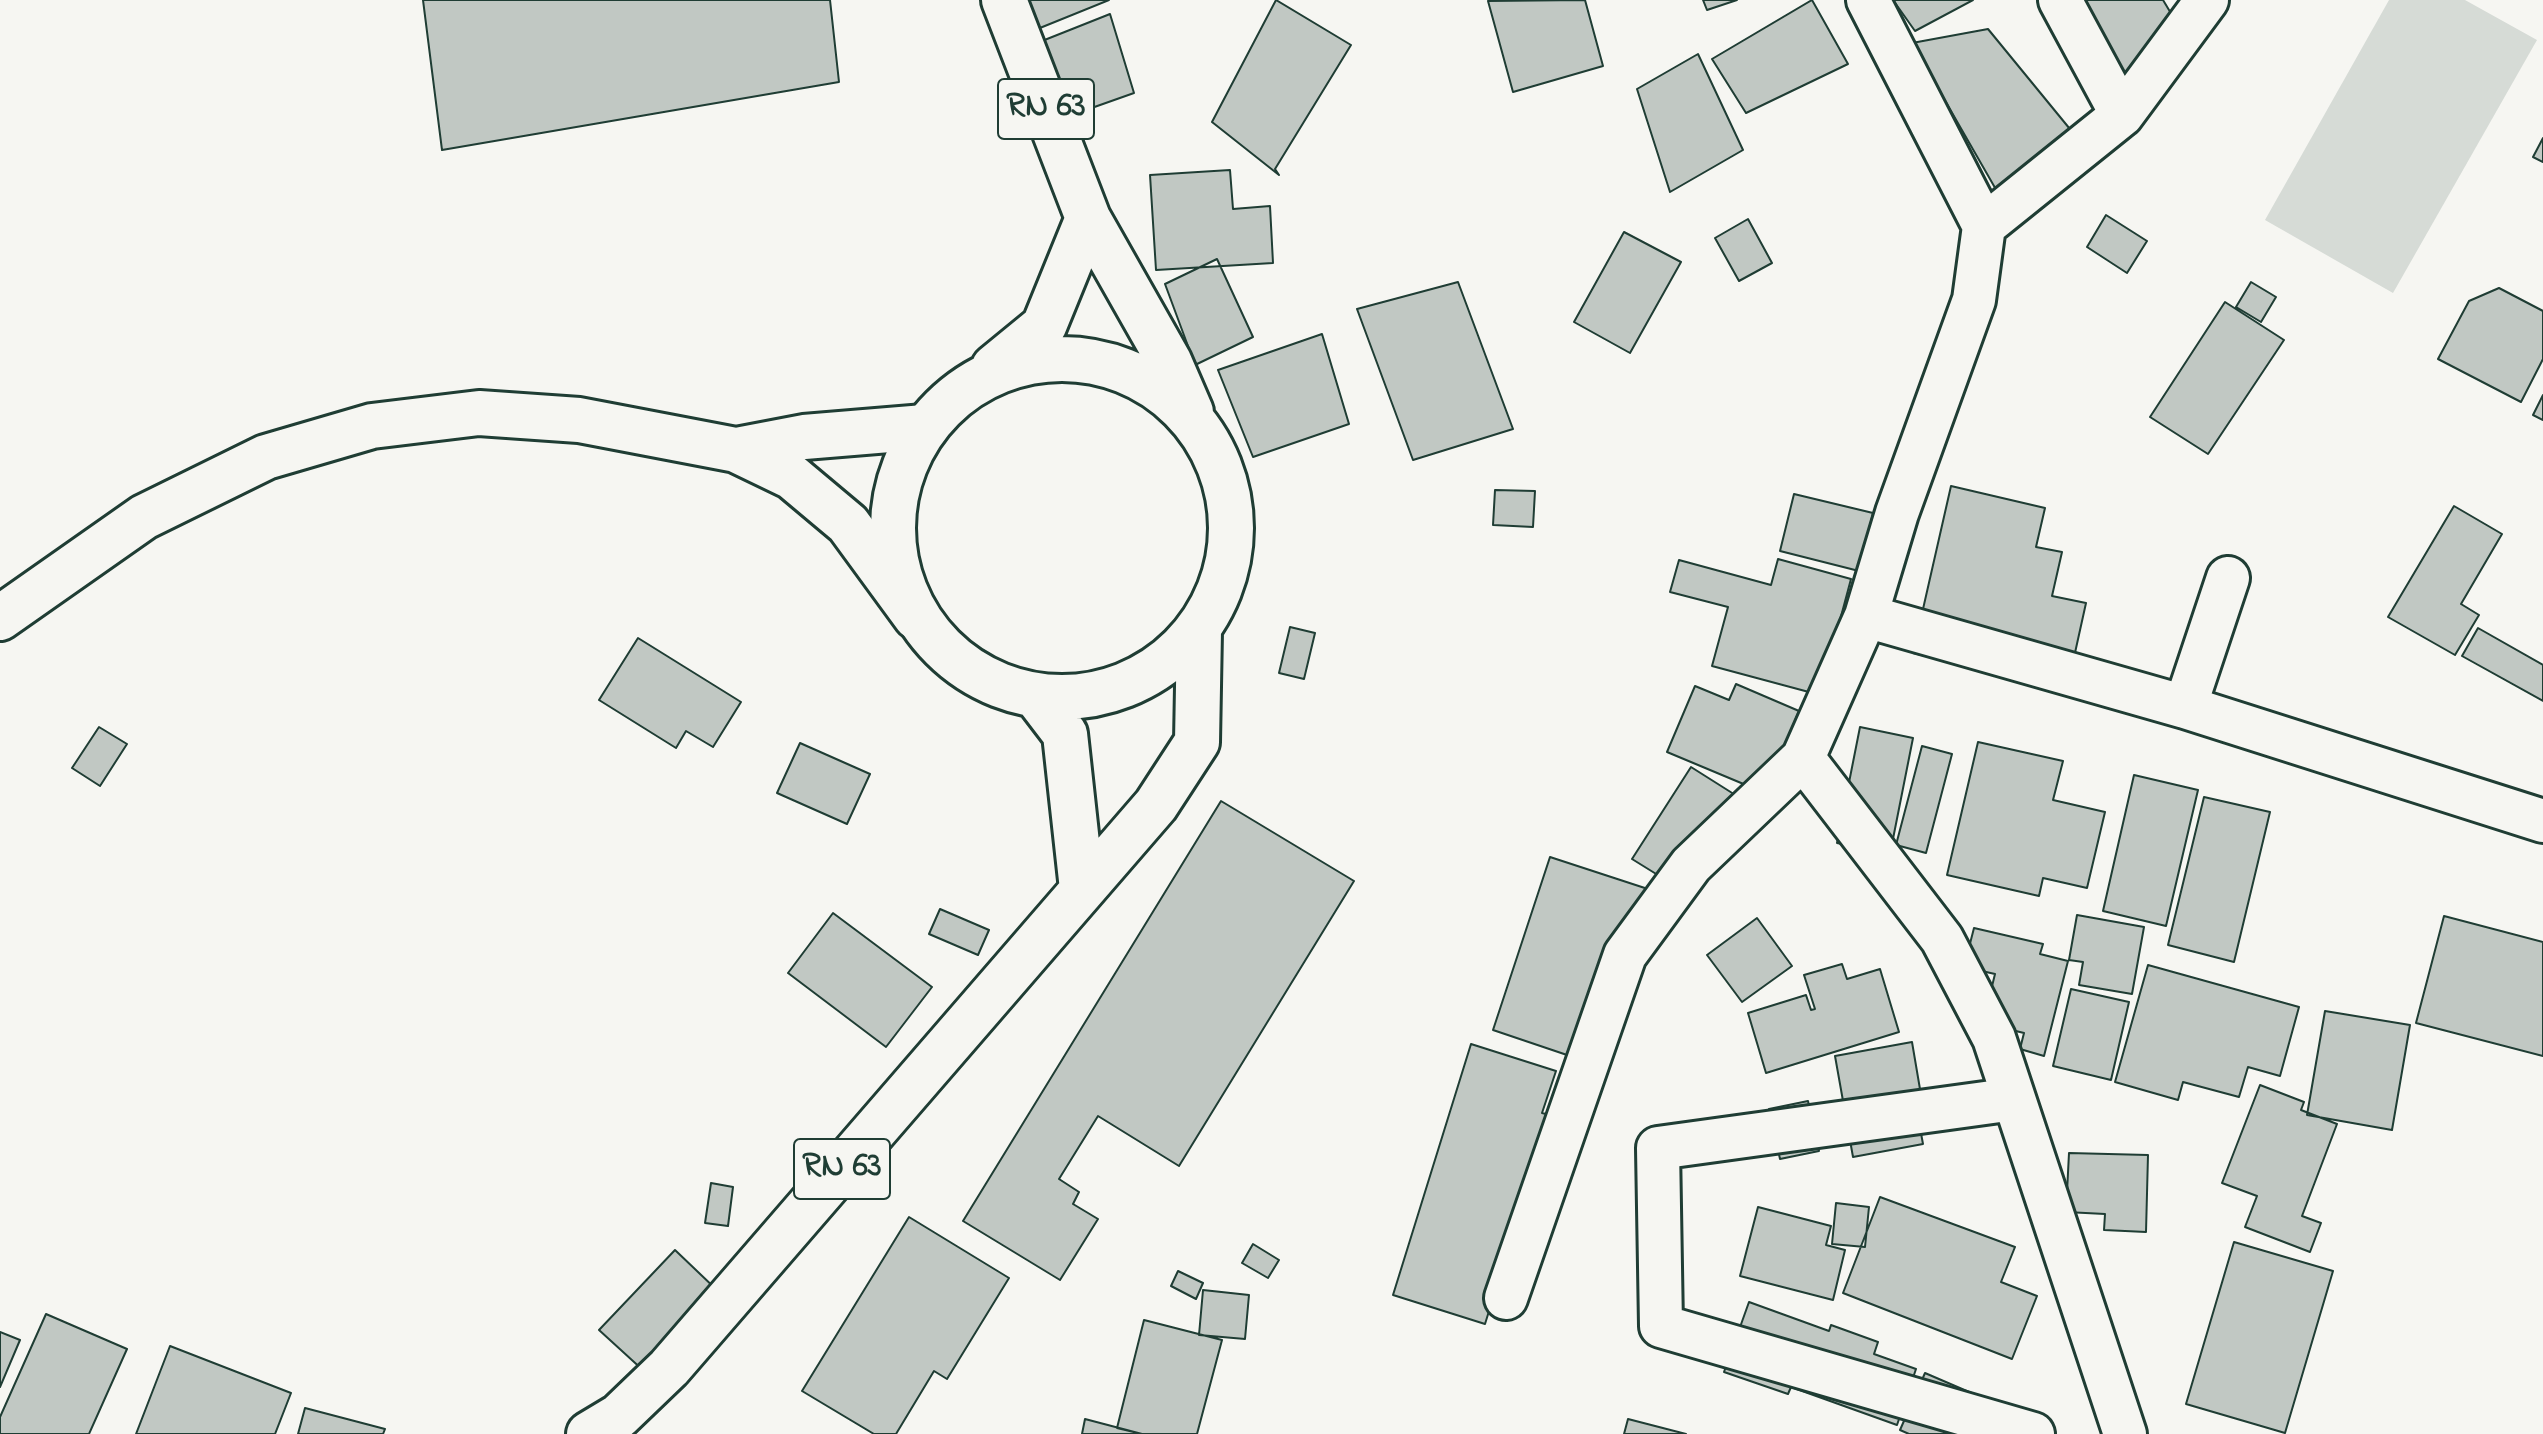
<!DOCTYPE html>
<html>
<head>
<meta charset="utf-8">
<style>
  body { margin:0 }
  canvas { display:block; background:#f6f6f2 }
</style>
</head>
<body>
<canvas width="2543" height="1434"></canvas>
<script>
const ctx = document.querySelector('canvas').getContext('2d');
ctx.lineJoin = 'round';
function fillPath(path, color) {
  ctx.fillStyle = color;
  ctx.fill(path, 'evenodd');
}
function strokePath(path, color, width, dash) {
  ctx.strokeStyle = color;
  ctx.lineWidth = width;
  ctx.lineCap = dash ? 'butt' : 'round';
  ctx.setLineDash(dash || []);
  ctx.stroke(path);
}
function write(font, color, halo, rows, align = 'center') {
  ctx.font = font + ' "Indie Flower",sans-serif';
  ctx.lineWidth = 6;
  ctx.setLineDash([]);
  ctx.textBaseline = 'middle';
  ctx.strokeStyle = halo;
  ctx.fillStyle = color;
  for (const [text, x, y, turn = 0] of rows) {
    ctx.save();
    ctx.translate(x, y);
    ctx.rotate((+turn || 0) * Math.PI / 180);
    ctx.textAlign = isNaN(turn) ? turn : align;
    if (halo) ctx.strokeText(text, 0, 0);
    ctx.fillText(text, 0, 0);
    ctx.restore();
  }
}
fillPath(new Path2D(`
  M2389,0h76l72,40 -144,253 -128,-73z`), '#d6dbd6');
const building = new Path2D(`
  M423,0h407l9,82 -397,68z
  M1022,0h87l-79,32z
  M1276,0l75,45 -76,124 4,6 -67,-53z
  M1585,0l18,66 -90,26 -25,-91z
  M1703,0h34l-30,10z
  M1812,0l36,64 -102,49 -34,-54z
  M1893,0h80l-58,31z
  M2069,0h94l27,45 -70,41z
  M1110,14l24,79 -65,23 -27,-75z
  M1988,29l86,105 -76,59 -86,-150z
  M1698,54l45,96 -73,42 -33,-103z
  M2543,138v24l-10,-5z
  M1230,170l3,39 37,-3 3,57 -117,7 -6,-95z
  M2106,215l41,26 -20,32 -40,-26z
  M1748,219l24,44 -33,18 -24,-43z
  M1624,232l57,30 -51,91 -56,-31z
  M1217,259l36,78 -58,28 -30,-81z
  M1458,282l55,147 -100,31 -56,-151z
  M2251,282l25,15 -15,25 -25,-15z
  M2499,288l44,23v48l-22,43 -83,-43 31,-58z
  M2225,302l59,38 -76,114 -58,-37z
  M1322,334l27,90 -96,33 -35,-87z
  M2543,395v25l-10,-5z
  M1951,486l94,22 -9,39 26,5 -10,44 34,7 -19,86 -154,-36z
  M1495,490l40,1 -2,36 -40,-2z
  M1794,494l79,19 -14,58 -79,-20z
  M2454,506l48,28 -41,70 18,11 -24,40 -67,-38z
  M1778,559l73,20 -31,116 -108,-29 16,-59 -58,-15 9,-32 92,25z
  M1290,627l25,6 -11,46 -25,-6z
  M2478,628l65,37v36l-81,-45z
  M638,638l103,64 -28,45 -27,-16 -10,17 -77,-48z
  M1736,684l63,27 -34,82 -98,-41 28,-66 34,14z
  M99,727l28,17 -27,42 -28,-18z
  M1860,727l53,11 -23,116 -53,-11z
  M1978,742l85,19 -10,39 52,12 -18,76 -44,-10 -4,18 -92,-21z
  M800,743l70,31 -23,50 -70,-31z
  M1922,746l30,8 -26,99 -30,-8z
  M1691,767l57,36 -58,92 -58,-36z
  M2134,775l64,15 -32,136 -63,-15z
  M2204,797l66,15 -36,150 -66,-17z
  M1221,801l133,80 -175,285 -81,-50 -39,63 20,13 -6,12 25,15 -38,61 -97,-59z
  M1550,857l104,34 -84,165 -77,-26z
  M940,909l49,21 -11,25 -49,-21z
  M833,913l99,74 -46,60 -98,-74z
  M2077,915l67,12 -12,67 -53,-9 4,-23 -14,-2z
  M2444,916l99,26v114l-127,-33z
  M1757,918l35,48 -50,36 -35,-47z
  M1974,928l69,16 -3,10 28,7 -24,95 -24,-7 4,-16 -41,-10 12,-49 -31,-7z
  M1842,964l5,15 33,-10 19,63 -133,41 -18,-60 58,-18 5,15 4,-1 -11,-34z
  M2148,965l151,42 -19,69 -32,-9 -9,30 -56,-15 -5,18 -63,-18z
  M2071,989l58,13 -18,78 -58,-14z
  M2325,1011l85,14 -18,105 -85,-15z
  M1912,1042l9,53 -7,1 9,48 -70,13 -18,-101z
  M1471,1044l85,27 -14,42 8,2 -65,209 -92,-29z
  M2260,1085l44,17 -3,8 36,14 -35,92 19,7 -11,29 -65,-25 12,-31 -35,-13z
  M1808,1101l11,50 -39,8 -11,-50z
  M2069,1153l79,2 -2,77 -42,-2 1,-16 -39,-2z
  M711,1183l22,4 -5,39 -23,-3z
  M1880,1197l135,50 -14,35 36,14 -25,63 -169,-66z
  M1836,1203l33,4 -4,40 -33,-3z
  M1758,1207l73,19 -5,19 19,5 -12,50 -93,-24z
  M909,1217l100,61 -62,101 -13,-8 -38,63h-22l-72,-43z
  M2234,1242l99,29 -48,162 -99,-29z
  M1253,1244l26,16 -11,18 -26,-15z
  M675,1250l45,43 -75,79 -46,-42z
  M1178,1271l25,12 -7,16 -25,-13z
  M1203,1290l46,5 -4,44 -46,-4z
  M1749,1302l80,29 2,-6 47,17 -4,12 42,15 -19,56 -106,-38 -3,7 -64,-22z
  M46,1314l81,35 -38,85h-89v-17z
  M1144,1320l78,20 -25,94h-55l-25,-6z
  M0,1332l20,8 -20,47z
  M170,1346l121,47 -16,41h-139z
  M1925,1373l72,31 -14,30h-74l-9,-4z
  M305,1408l80,21 -2,5h-85z
  M1085,1419l57,15h-60z
  M1628,1419l58,15h-62z`);
fillPath(building, '#c1c8c3');
strokePath(building, '#1f3d34', 2);
const street = new Path2D(`
  M2060,0l62,115
  M1984,226l138,-111 85,-115
  M1866,616l319,91 358,114
  M2185,707l43,-129
  M1803,758l139,181 52,99 131,396
  M2014,1099l-356,49 3,178 372,108
  M1506,1298l119,-343 66,-90 112,-107 63,-142 31,-103 77,-213 10,-74 -116,-226`);
const primary = new Path2D(`
  M1004,0l84,218 81,143 22,51
  M893 528a169 169 0 1 1 338 0a169 169 0 1 1-338 0Z
  M994,367l50,-41 44,-108
  M1036,696l29,38 17,155
  M589,1434l30,-18 50,-48 487,-563 41,-63 2,-111`);
const highway = new Path2D(`
  M736,450l68,-13 121,-10
  M0,618l144,-101 122,-60 106,-31 107,-13 100,7 157,30 56,27 56,47 68,93`);
strokePath(street, '#1f3d34', 48);
strokePath(primary, '#1f3d34', 50);
strokePath(highway, '#1f3d34', 50);
strokePath(street, '#f6f6f2', 42);
strokePath(primary, '#f6f6f2', 44);
strokePath(highway, '#f6f6f2', 44);
for (const [x, y, w] of [
  [1046,109,96],
  [842,1169,96]
]) {
  const box = new Path2D();
  box.roundRect(x - w / 2, y - 30, w, 60, 6);
  ctx.fillStyle = '#f6f6f2';
  ctx.fill(box);
  strokePath(box, '#1f3d34', 2);
}
write('bold 34px', '#1f3d34', null, [
  ["RN 63",1046,109],
  ["RN 63",842,1169]
]);
</script>
</body>
</html>
